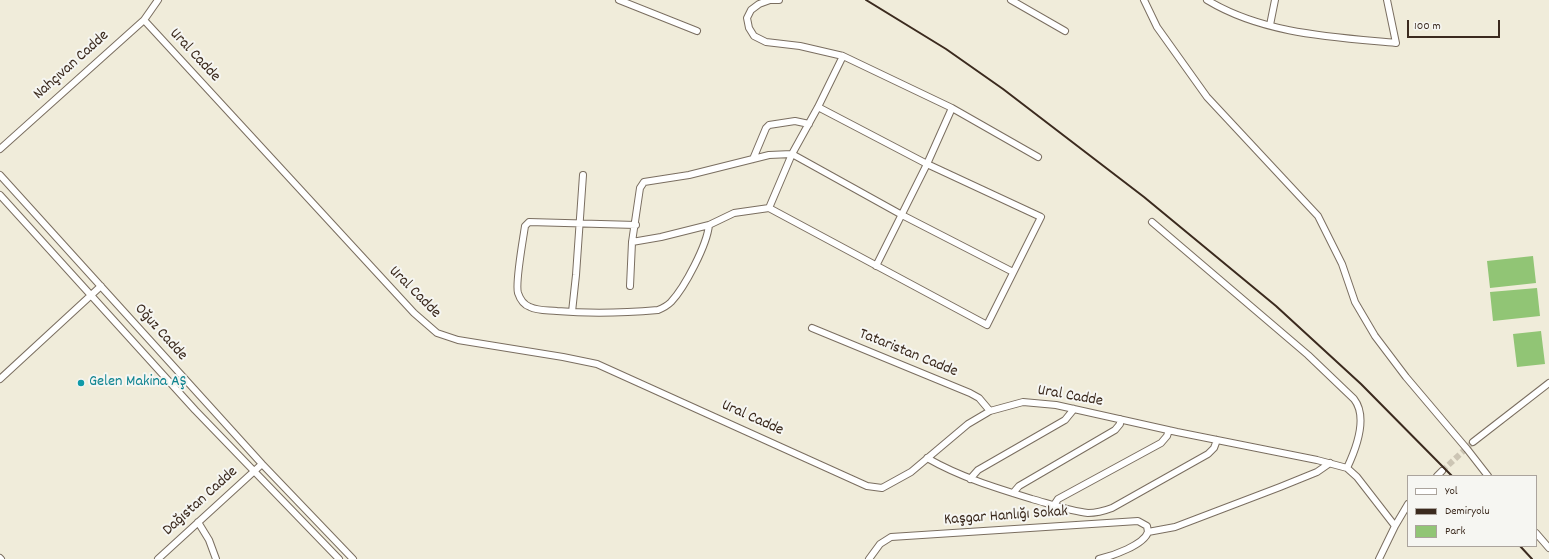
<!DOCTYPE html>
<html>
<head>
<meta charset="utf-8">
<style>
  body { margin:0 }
  #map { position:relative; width:1549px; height:559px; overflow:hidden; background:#f0ecda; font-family:Dekko,sans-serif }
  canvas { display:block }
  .legend { position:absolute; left:1407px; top:475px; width:130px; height:72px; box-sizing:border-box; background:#f6f6f2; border:1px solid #aba49d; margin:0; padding:5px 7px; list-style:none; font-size:12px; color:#3b2a1e }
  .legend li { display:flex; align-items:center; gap:8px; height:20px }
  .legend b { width:20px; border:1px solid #aba49d }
  .scale { position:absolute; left:1407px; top:20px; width:93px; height:18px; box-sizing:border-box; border:2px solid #3b2a1e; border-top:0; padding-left:5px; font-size:12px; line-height:14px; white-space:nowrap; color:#3b2a1e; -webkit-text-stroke:3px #f6f6f2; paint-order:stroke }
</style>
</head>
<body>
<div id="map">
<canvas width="1549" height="559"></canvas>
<ul class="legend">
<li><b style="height:5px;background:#fff"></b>Yol</li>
<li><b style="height:5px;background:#3b2a1e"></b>Demiryolu</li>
<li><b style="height:11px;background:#91c575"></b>Park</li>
</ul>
<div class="scale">100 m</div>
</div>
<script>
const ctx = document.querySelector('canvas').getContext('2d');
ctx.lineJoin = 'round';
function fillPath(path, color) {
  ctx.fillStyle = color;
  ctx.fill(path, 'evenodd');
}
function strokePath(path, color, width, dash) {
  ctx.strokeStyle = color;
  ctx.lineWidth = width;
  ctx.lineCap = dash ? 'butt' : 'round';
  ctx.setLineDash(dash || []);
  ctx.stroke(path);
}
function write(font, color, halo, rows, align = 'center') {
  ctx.font = font + ' Dekko,sans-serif';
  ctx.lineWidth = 4;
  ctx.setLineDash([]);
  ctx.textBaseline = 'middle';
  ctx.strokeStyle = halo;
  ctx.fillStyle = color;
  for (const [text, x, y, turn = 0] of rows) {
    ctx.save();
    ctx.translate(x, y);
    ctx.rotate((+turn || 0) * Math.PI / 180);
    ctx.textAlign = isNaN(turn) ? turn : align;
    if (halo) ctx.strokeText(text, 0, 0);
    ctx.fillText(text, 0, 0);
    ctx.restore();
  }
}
fillPath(new Path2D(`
  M1533,256l3,27 -46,5 -3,-27z
  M1537,288l3,28 -47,5 -3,-29z
  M1541,331l4,33 -28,3 -4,-33z`), '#91c575');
strokePath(new Path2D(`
  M1442,471l31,-29`), '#ccc5b4', 6, [6, 3]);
const minor = new Path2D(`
  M619,0l78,31
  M779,0h-9l-11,4 -8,6 -4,8 2,10 5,8 12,6 34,4 43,10 109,52 86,49
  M1011,0l54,31
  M1144,0l13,27 50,70 111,119 24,48 13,38 20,34 31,41 61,72 21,27
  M1207,0c56,34 125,37 189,43l-9,-43
  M144,20l270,293 23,20 21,7 105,17 34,7 270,122 15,2 29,-16 57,-48 22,-13 33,-9 33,3 121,27 140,28 30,8 10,9 38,49 -16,33
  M1270,25l5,-25
  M0,149l144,-129 14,-20
  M753,159l13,-31 3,-3 26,-4 14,3
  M0,175l262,289 91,95
  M0,195l195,215 144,149
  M769,208l23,-54 26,-47 25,-51
  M1152,222l156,133 46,44c14,18 2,50 -7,69
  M636,225l-107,-3 -4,4c-2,14 -10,57 -7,67 2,6 6,12 12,14 8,4 18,3 27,4 34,3 67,2 101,-1 5,-2 9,-4 13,-8 14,-15 36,-57 38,-77
  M632,242l29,-5 48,-12 25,-12 35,-5 218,117 54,-108 -114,-53 -109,-57
  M876,266l51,-102 25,-56
  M630,286l2,-44 8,-54 4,-6 45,-7 80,-20 23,-1 110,61 111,57
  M572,312l4,-37 7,-100
  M812,328l158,65 9,5 11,13
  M0,379l101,-93
  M1473,442l76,-59
  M927,458c33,19 69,30 105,41 18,5 38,12 56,14 9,0 16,-2 24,-5l96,-54 6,-6 3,-8
  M1437,476l5,-5
  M970,479l8,-9 87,-50 9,-11
  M1013,493l6,-7 96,-56 5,-6v-5
  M1054,505l4,-6 103,-56 6,-7 2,-6
  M198,522l11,18 7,19
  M1395,526l13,-22
  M1148,532l27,-5 105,-40 37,-15 13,-9
  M1536,533l13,15
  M0,558l1,1
  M158,559l104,-95
  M869,559l11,-15 11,-7 247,-16 9,5 1,6
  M1099,559c13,-3 45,-14 49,-27`);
strokePath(minor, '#7a6e60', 8);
strokePath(minor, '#fff', 6);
strokePath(new Path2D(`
  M866,0l80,49 57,40 141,108 132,109 85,78 91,92
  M1520,546l12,13`), '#3b2a1e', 2);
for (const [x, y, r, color] of [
  [81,383,4,"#0f9aa8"]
]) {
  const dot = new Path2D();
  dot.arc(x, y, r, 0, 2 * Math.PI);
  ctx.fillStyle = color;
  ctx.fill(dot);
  strokePath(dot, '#f6f6f2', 1.5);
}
write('16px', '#3b2a1e', '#f6f6f2', [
  ["Ural Cadde",194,56,47],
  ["Nahçıvan Cadde",72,66,-42],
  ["Ural Cadde",414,293,45],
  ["Oğuz Cadde",160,333,48],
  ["Tataristan Cadde",908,354,22],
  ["Ural Cadde",1070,397,10],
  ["Ural Cadde",752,419,24],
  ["Dağıstan Cadde",201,502,-42],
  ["Kaşgar Hanlığı Sokak",1006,517,-4]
]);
write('16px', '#0d838f', '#f6f6f2', [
  ["Gelen Makina AŞ",89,383]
], 'left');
</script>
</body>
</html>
